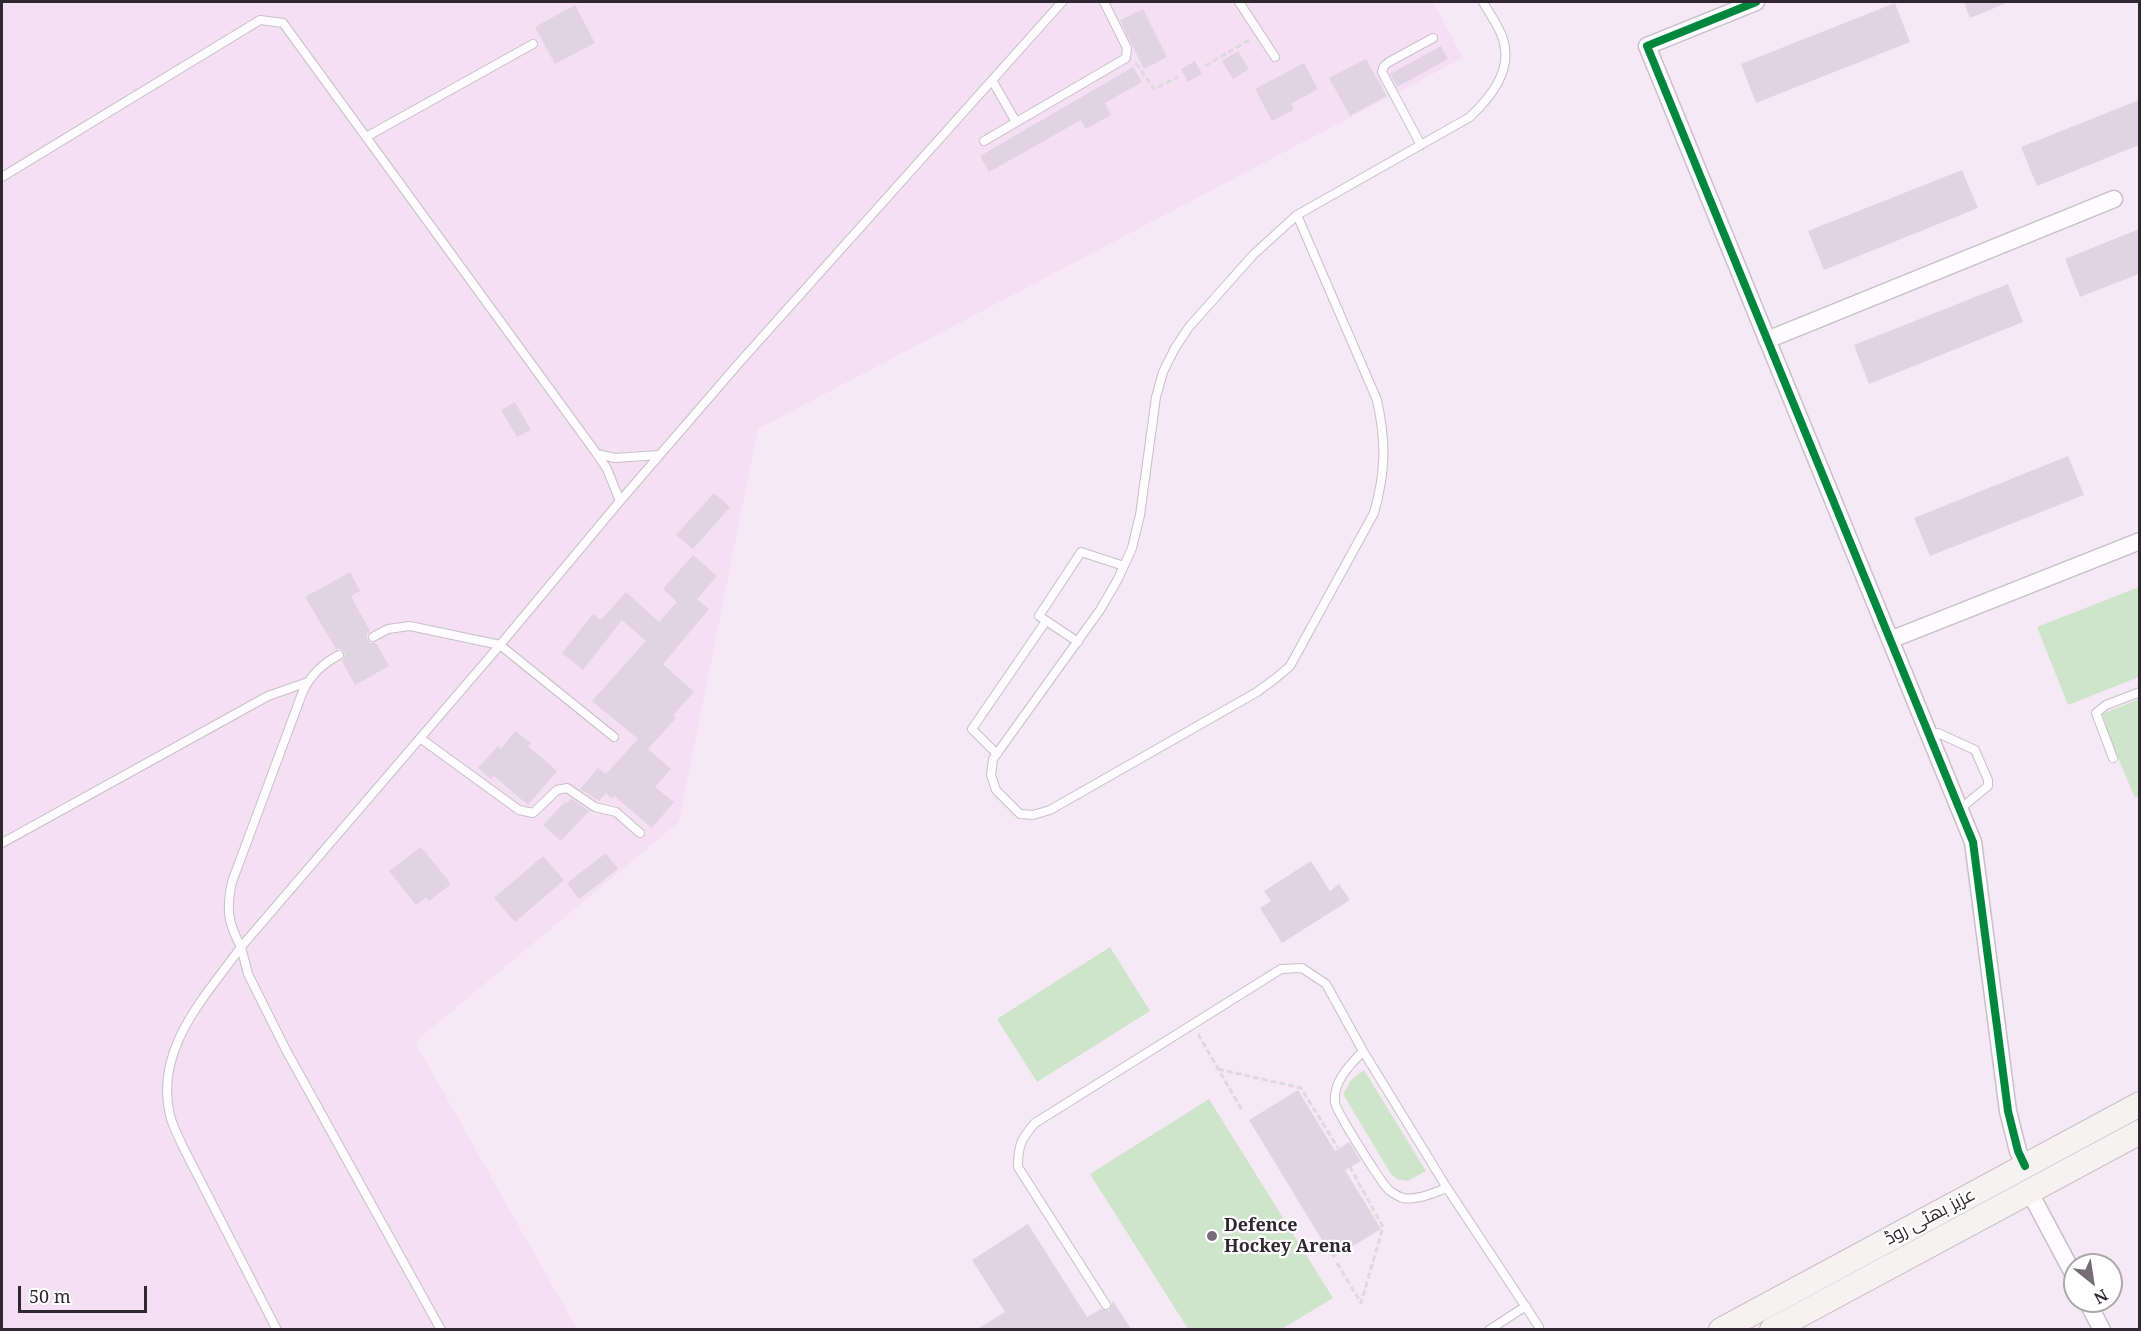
<!DOCTYPE html>
<html>
<head>
<meta charset="utf-8">
<style>
  body { margin:0 }
  #map { position:relative; width:2141px; height:1331px; overflow:hidden; background:#f6e9f5; font-family:"Noto Serif",serif }
  canvas { display:block }
  .frame { position:absolute; inset:0; border:3px solid #302830; pointer-events:none }
  .north { position:absolute; left:2063px; top:1253px; width:60px; height:60px; box-sizing:border-box; background:#fff; border:2px solid #aca9ac; border-radius:50%; rotate:150deg; font-size:16px; font-weight:700; line-height:24px; text-align:center; color:#302830 }
  .north::after { content:''; display:block; margin:auto; width:21px; height:27px; background:#756c75; clip-path:polygon(50% 0,100% 100%,50% 72%,0 100%) }
  .scale { position:absolute; left:18px; top:1286px; width:129px; height:27px; box-sizing:border-box; border:3px solid #302830; border-top:0; padding-left:8px; font-size:18px; line-height:21px; white-space:nowrap; color:#302830; -webkit-text-stroke:4px #fff; paint-order:stroke }
</style>
</head>
<body>
<div id="map">
<canvas width="2141" height="1331"></canvas>
<div class="frame"></div>
<div class="north">N</div>
<div class="scale">50 m</div>
</div>
<script>
const ctx = document.querySelector('canvas').getContext('2d');
ctx.lineJoin = 'round';
function fillPath(path, color) {
  ctx.fillStyle = color;
  ctx.fill(path, 'evenodd');
}
function strokePath(path, color, width, dash) {
  ctx.strokeStyle = color;
  ctx.lineWidth = width;
  ctx.lineCap = dash ? 'butt' : 'round';
  ctx.setLineDash(dash || []);
  ctx.stroke(path);
}
function write(font, color, halo, rows, align = 'center') {
  ctx.font = font + ' "Noto Serif",Cairo,serif';
  ctx.lineWidth = 4.5;
  ctx.setLineDash([]);
  ctx.textBaseline = 'middle';
  ctx.strokeStyle = halo;
  ctx.fillStyle = color;
  for (const [text, x, y, turn = 0] of rows) {
    ctx.save();
    ctx.translate(x, y);
    ctx.rotate((+turn || 0) * Math.PI / 180);
    ctx.textAlign = isNaN(turn) ? turn : align;
    if (halo) ctx.strokeText(text, 0, 0);
    ctx.fillText(text, 0, 0);
    ctx.restore();
  }
}
fillPath(new Path2D(`
  M2,2h1431l30,56 -705,371 -79,393 -264,220 162,287 -575,1z`), '#f5dff4');
fillPath(new Path2D(`
  M2139,587v90l-71,28 -31,-78z
  M2139,699v97l-4,2 -30,-71 1,-2 -4,-11z
  M1110,947l40,64 -113,71 -40,-63z
  M1364,1070l62,101 -18,10 -11,-2 -6,-5 -48,-80 8,-14z
  M1209,1099l124,199 -51,31h-94l-98,-155z`), '#cee5cb');
fillPath(new Path2D(`
  M1964,2h45l-39,16z
  M1895,3l15,39 -154,61 -15,-39z
  M575,5l20,38 -40,21 -20,-37z
  M1143,9l24,48 -23,12 -24,-49z
  M1441,46l7,13 -51,28 -7,-13z
  M1238,51l11,18 -16,10 -11,-18z
  M1366,59l12,22 1,-1 7,16 -36,20 -21,-38z
  M1195,61l7,13 -14,8 -7,-13z
  M1304,63l14,26 -27,15 3,6 -22,11 -17,-32z
  M1133,67l9,15 -37,21 6,12 -25,14 -5,-9 -92,52 -9,-16z
  M2139,100v45l-102,41 -16,-39z
  M1962,170l16,38 -154,62 -16,-39z
  M2139,229v45l-59,23 -15,-38z
  M2008,284l15,38 -154,62 -15,-39z
  M515,402l16,28 -14,7 -16,-27z
  M2068,456l16,39 -154,61 -16,-38z
  M714,493l16,14 -37,42 -17,-14z
  M693,555l24,21 -20,23 12,10 -46,55 31,28 -21,23 3,3 -28,31 23,20 -16,18 19,15 -22,26 -38,-32 -2,3 -6,-6 -7,8 -19,-12 18,-21 8,6 32,-35 -46,-38 54,-60 -24,-21 -39,50 -21,-17 31,-39 8,6 25,-28 33,30 18,-20 -14,-13z
  M350,572l10,19 -9,5 19,35 -3,3v5l3,4h6l13,23 -34,19 -13,-24 3,-5 -1,-5 -4,-2h-4l-31,-52z
  M515,731l16,12 -3,3 29,25 -29,34 -34,-29 -3,3 -13,-11 20,-22 3,3z
  M571,798l18,13 -28,30 -18,-16 22,-23 2,1z
  M421,847l30,37 -22,17 -3,-4 -10,8 -27,-34z
  M606,853l12,16 -39,30 -12,-16z
  M543,856l21,24 -49,42 -21,-24z
  M1311,861l19,30 9,-7 11,16 -68,43 -22,-35 11,-7 -7,-10z
  M1298,1090l37,61 14,-9 12,19 -16,9 36,59 -48,29 -84,-138z
  M1028,1224l59,93 14,-8 8,2 4,-10 18,28h-154l28,-17 -33,-52z`), '#e1d3e4');
const service = new Path2D(`
  M1239,2l36,55
  M992,80l24,42
  M366,137l167,-93
  M984,141l142,-83 1,-10 -23,-46
  M1421,145l-39,-73 2,-6 5,-4 44,-24
  M2,177l258,-157 23,3 314,431 10,15 13,32
  M1297,215l80,185c9,42 9,71 -3,113l-84,153 -14,12 -19,14 -207,118 -17,5 -13,-1 -24,-24 -5,-15 2,-16 107,-149 18,-31 14,-31 8,-33 16,-118 7,-25 12,-24 14,-21 65,-73 43,-39 173,-98c21,-20 43,-47 33,-78 -4,-13 -14,-26 -20,-37
  M597,454l18,4 44,-3
  M373,637l15,-8 22,-3 90,19 114,92
  M1078,642l-39,-26 42,-64 43,14
  M1930,736l8,-3 37,17 13,30v6l-28,23
  M420,738l99,72 14,3 24,-23 10,-2 28,19 21,5 24,21
  M997,754l-25,-25 74,-108
  M2113,758l-17,-45 10,-8 34,-13
  M2,843l266,-147 40,-14
  M1363,1051c-13,14 -30,30 -28,51 0,8 48,84 55,89 3,2 9,6 13,7 14,3 32,-6 44,-10
  M1106,1305l-88,-138c0,-22 3,-28 17,-44l246,-154 21,-1 24,16 37,67 84,137 92,139
  M277,1330l-95,-185c-4,-10 -10,-20 -12,-30 -16,-66 35,-118 71,-168 -13,-24 -15,-38 -9,-65l71,-191c9,-17 19,-27 36,-36
  M441,1330l-155,-280 -38,-76 -7,-27 259,-302 120,-144 119,-138 323,-361
  M1489,1330l37,-24`);
const minor = new Path2D(`
  M1756,2l-109,44 326,796 35,269 10,40 7,15
  M1767,340l347,-141
  M1890,640l250,-99
  M2029,1191l46,86
  M2087,1301l15,29`);
const secondary = new Path2D(`
  M1721,1330l419,-226
  M1772,1330l368,-198`);
strokePath(service, '#c8bfc8', 10);
strokePath(minor, '#c8bfc8', 19);
strokePath(secondary, '#c8bfc8', 26);
strokePath(new Path2D(`
  M1136,63l18,26 24,-12
  M1205,66l46,-27
  M1198,1034l44,76
  M1218,1069l83,19 37,60
  M1337,1263l24,40 22,-76 -33,-60`), '#dddadd', 3, [6, 3]);
strokePath(service, '#fefcfe', 8);
strokePath(minor, '#fefcfe', 16);
strokePath(secondary, '#f6f2f2', 24);
strokePath(new Path2D(`
  M1756,2l-109,44 326,796 35,269 10,40 7,15`), '#00873e', 8);
for (const [x, y, r, color] of [
  [1212,1236,6,"#756c75"]
]) {
  const dot = new Path2D();
  dot.arc(x, y, r, 0, 2 * Math.PI);
  ctx.fillStyle = color;
  ctx.fill(dot);
  strokePath(dot, '#fff', 2);
}
write('18px', '#302830', '#fff', [
  ["عزیز بھٹی روڈ",1930,1217,-28]
]);
write('bold 18px', '#302830', '#fff', [
  ["Defence",1224,1226],
  ["Hockey Arena",1224,1247]
], 'left');
</script>
</body>
</html>
